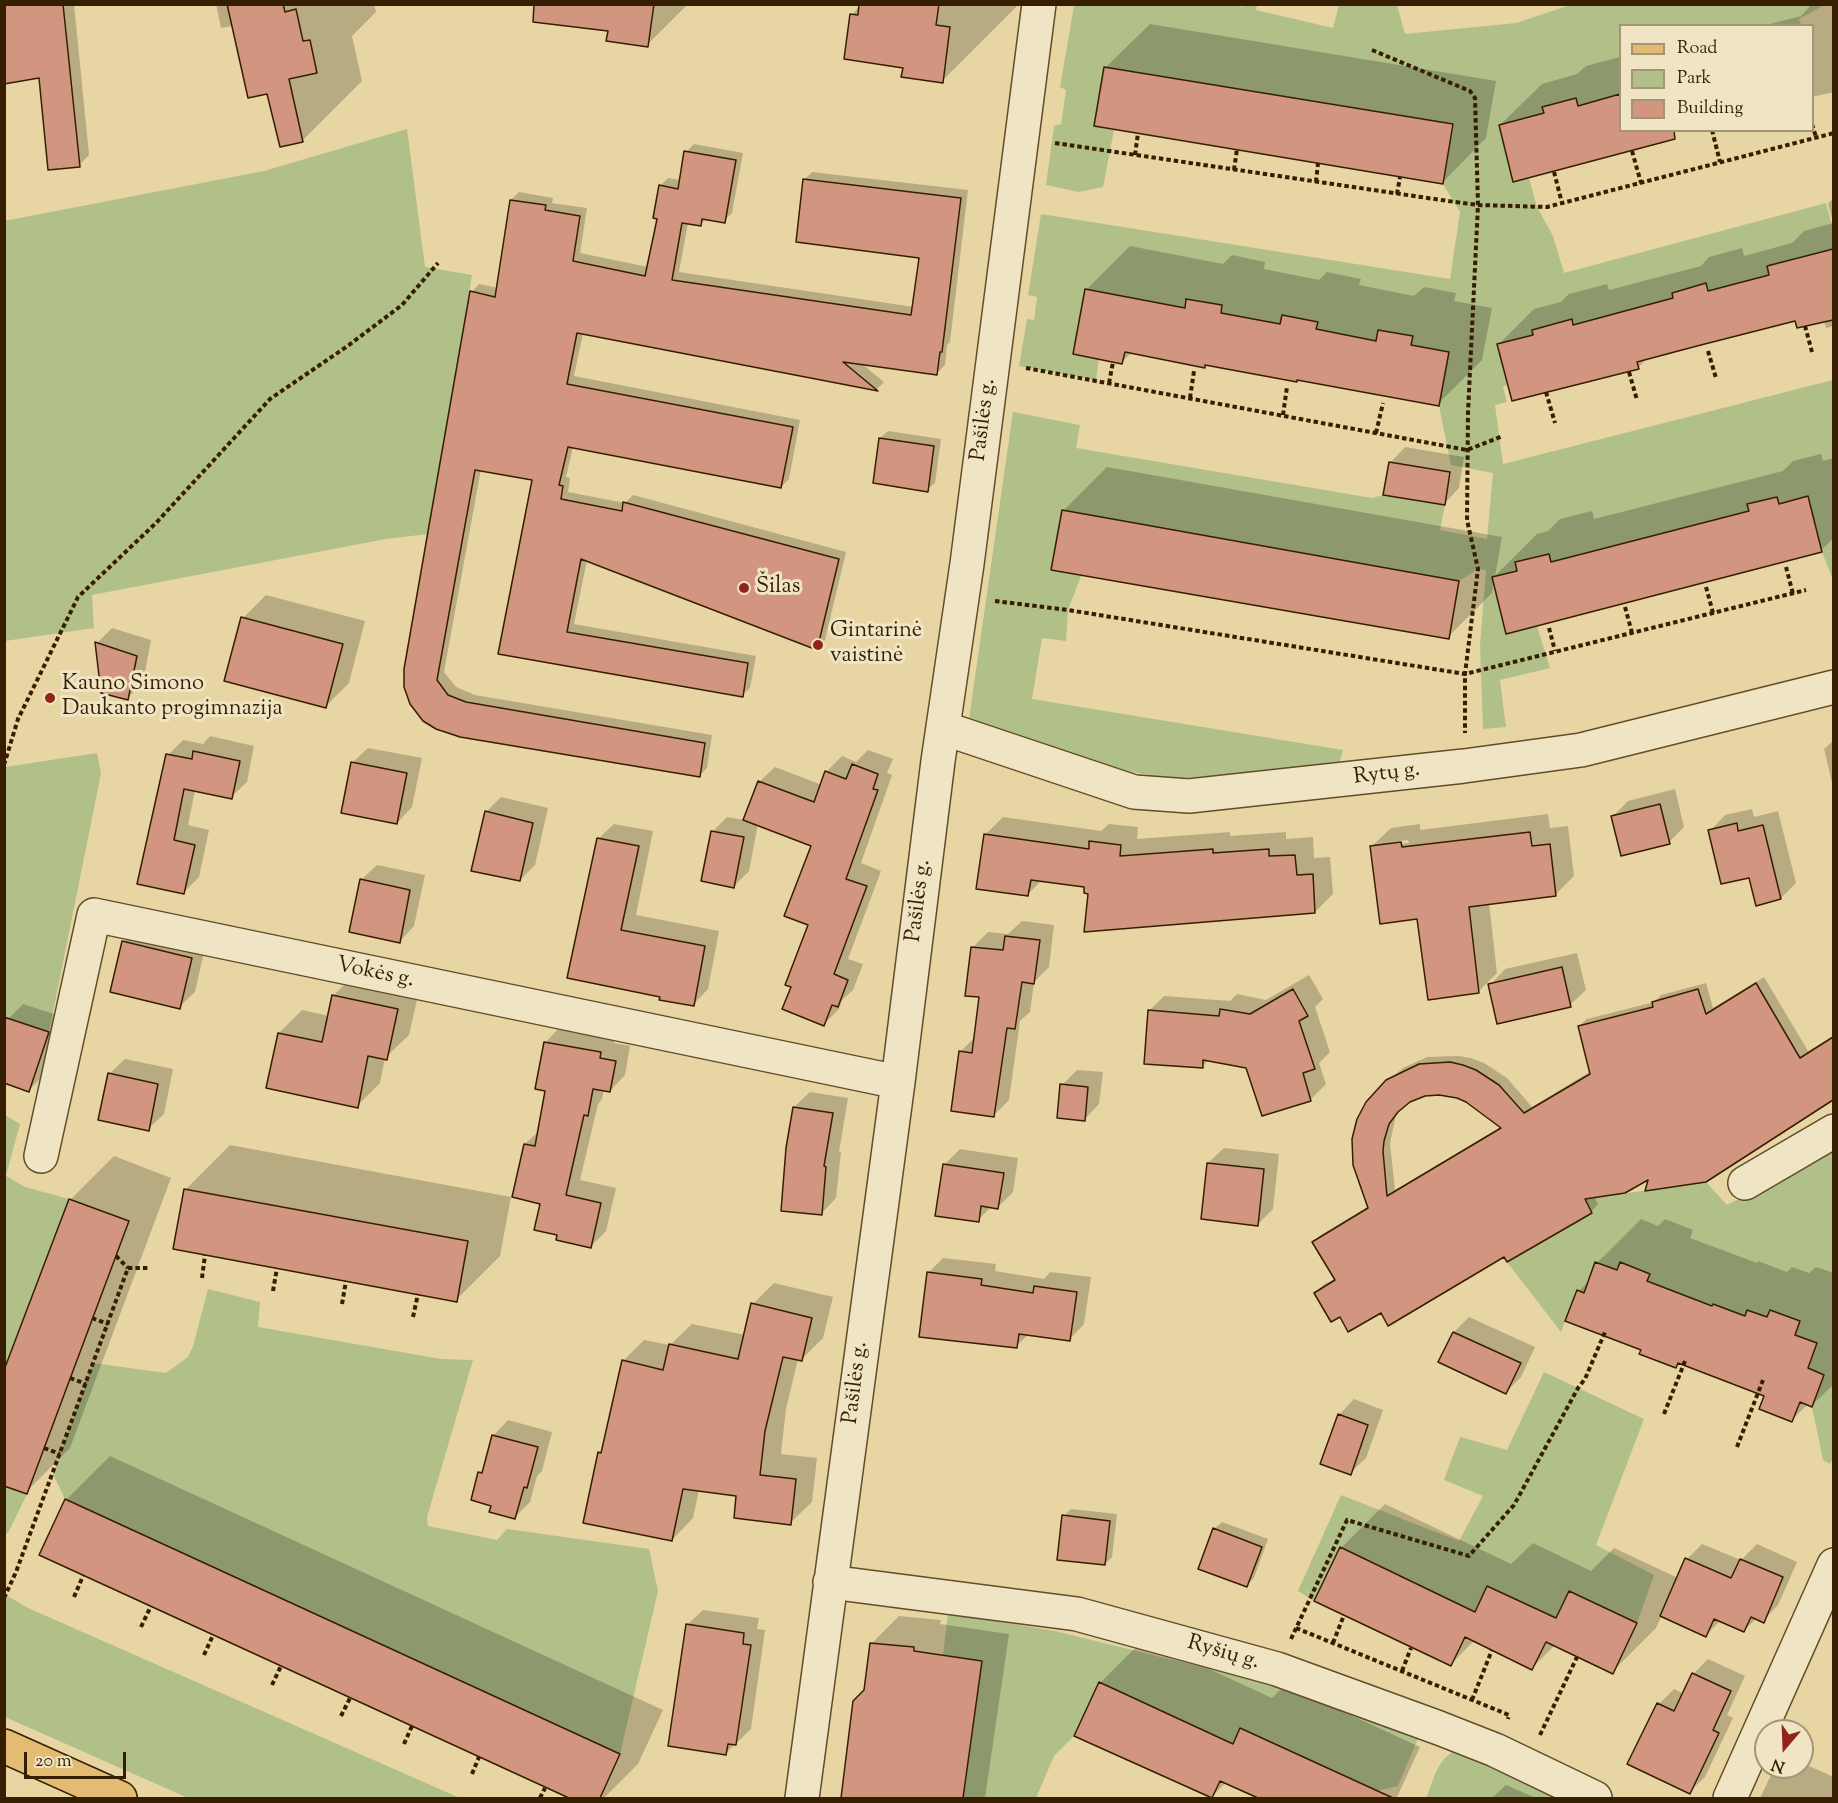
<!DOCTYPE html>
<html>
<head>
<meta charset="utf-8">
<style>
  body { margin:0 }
  #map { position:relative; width:1838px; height:1803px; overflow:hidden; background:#e7d6a3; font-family:"Sorts Mill Goudy",serif }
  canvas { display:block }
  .frame { position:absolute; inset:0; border:6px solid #361e02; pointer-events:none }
  .legend { position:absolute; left:1619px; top:24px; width:195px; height:108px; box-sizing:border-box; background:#efe4c3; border:2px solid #a59576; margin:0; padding:8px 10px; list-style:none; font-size:18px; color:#361e02 }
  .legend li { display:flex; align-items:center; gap:12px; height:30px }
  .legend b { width:30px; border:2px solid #a59576 }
  .north { position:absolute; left:1754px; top:1719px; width:60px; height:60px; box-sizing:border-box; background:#efe4c3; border:2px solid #a59576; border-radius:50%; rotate:199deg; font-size:16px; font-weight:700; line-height:24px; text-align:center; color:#361e02 }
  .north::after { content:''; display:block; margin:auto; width:21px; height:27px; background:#8f2418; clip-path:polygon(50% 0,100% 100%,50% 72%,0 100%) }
  .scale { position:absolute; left:24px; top:1752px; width:102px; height:27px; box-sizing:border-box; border:3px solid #361e02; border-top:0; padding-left:8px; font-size:18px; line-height:21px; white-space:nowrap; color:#361e02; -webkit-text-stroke:4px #efe4c3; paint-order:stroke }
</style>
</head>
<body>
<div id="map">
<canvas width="1838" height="1803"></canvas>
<div class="frame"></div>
<ul class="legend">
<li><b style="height:8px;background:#e4bb72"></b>Road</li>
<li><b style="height:16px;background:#b1bf89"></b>Park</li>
<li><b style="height:16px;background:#d29680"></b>Building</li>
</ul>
<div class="north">N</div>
<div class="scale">20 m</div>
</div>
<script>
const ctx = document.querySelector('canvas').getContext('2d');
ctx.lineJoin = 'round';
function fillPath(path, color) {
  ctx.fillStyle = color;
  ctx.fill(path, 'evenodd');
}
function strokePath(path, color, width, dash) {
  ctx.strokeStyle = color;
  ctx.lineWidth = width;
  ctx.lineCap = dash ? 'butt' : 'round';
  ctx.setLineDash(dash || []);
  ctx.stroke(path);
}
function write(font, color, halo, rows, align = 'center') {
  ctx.font = font + ' "Sorts Mill Goudy",serif';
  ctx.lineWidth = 6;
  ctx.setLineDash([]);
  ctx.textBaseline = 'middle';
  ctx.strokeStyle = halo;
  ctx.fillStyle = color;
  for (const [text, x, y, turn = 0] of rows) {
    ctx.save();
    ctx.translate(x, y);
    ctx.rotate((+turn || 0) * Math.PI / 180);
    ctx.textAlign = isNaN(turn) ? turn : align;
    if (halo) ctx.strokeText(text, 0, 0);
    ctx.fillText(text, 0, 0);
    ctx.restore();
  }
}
fillPath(new Path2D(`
  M1233,4l9,3 1,-2h14l-1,5 77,18 6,-23h58l8,29 111,-11 54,-18h254l-25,14 2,6 -181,1v68l-42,12 -36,1 2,6 -45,12 14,57 16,-4 8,29 16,29 11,37 262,-70 7,26 1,27 -35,9 -2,-7 -30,8 2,9 -61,16 -3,-8 -33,9 1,6 -99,30 -3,-9 -39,11 1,5 -36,9 10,41 -4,2 4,15 -12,3 8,59 330,-84v200l-11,-28 -14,-56 -29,8 -3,-7 -29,7 2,7 -198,51 -3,-8 -33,8 2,9 -20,5 1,25 8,32 31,-7 13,42 -50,12 6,47 -23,2 -3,-84 6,-75 -8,-1 -19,12 -397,-71 -11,60 30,6 -13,34 -2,31 -24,-3 -10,61 311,51 -5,17 -171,12 -68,-14 -130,-46 44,-307 67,13 -4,23 296,50 11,-3 62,10 -5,25 47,9 6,-66 -42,-8 -12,-59 10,-54 -38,-7 -32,-15 -3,11 -60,-12 2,-6 -36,-8 -2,9 -59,-11 1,-8 -35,-6 -2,9 -100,-18 -12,64 26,5 -3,21 -77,-14 8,-47 7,1 3,-23 -9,-2 13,-81 409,65 10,-67 -17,-28 10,-60 -348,-57 -10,59 19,4 -11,57 -24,5 -33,-7 8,-59 7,-2 5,-34 -6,-3 14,-81 -3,-1z
  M407,129l18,138 47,8 -44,259 -42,5 -294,56 2,33 -89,13 -1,-420 260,-50z
  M97,753l4,20 -52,259 -44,-15v-250z
  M5,1115l15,9 -14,52 19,11 44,12 -64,171z
  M1833,1149l1,308 -4,7 -7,-4 -11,-53 12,-32 -16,-7 9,-25 -22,-8 5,-14 -29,-11 -4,7 -20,-7 -2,6 -32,-12 -3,8 -63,-31 3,-7 -30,-11 -3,7 -21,-7 -12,30 -7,-2 -16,41 -54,-70 84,-49 -6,-14 121,-17 21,23z
  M208,1289l52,13 -2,25 183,32 32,1 -46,157 1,9 69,14 10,-11 142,20 9,42 -38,163 -555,-255 -12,-25 40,-111 73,10 22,-16 5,-11z
  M1544,1372l100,47 -48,126 58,30 -17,48 -68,-32 -13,27 -68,-32 -13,26 -135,-65 -26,54 -16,-10 43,-96 118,46 24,-45 -39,-16 16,-43 47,13z
  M4,1486l23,8 -19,39h-3z
  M4,1594l24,14 432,190h-272l-183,-81z
  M948,1613l107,18 195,48 169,57 -21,50 -21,5 -137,-63 -7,16 -134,-62 -25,54 -20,20 -18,42h-73l19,-137 -39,-6z
  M1455,1751l76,31 33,16h-138c7,-16 11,-39 29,-47z`), '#b1bf89');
fillPath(new Path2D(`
  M4,4h70l15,151 -10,10 -39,-88z
  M216,4h158l2,8 -24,24 10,45 -60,60 -34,-48 -35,-67 -12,2z
  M554,4h134l-41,41z
  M861,4h156l-1,3 -74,74 -38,-15 -52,-51z
  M1834,4v88l-22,5v-71h-50l39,-10 10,-11z
  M1150,24l346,57 -10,57 -43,44 -337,-115z
  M1620,57v73h61l-32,8 -149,-13 42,-41 35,-10 9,-8z
  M694,144l49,9 -11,60 -8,8 -17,-3 -7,7 -12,-2 -9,49 235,35 7,-50 -117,-77 8,-8 156,18 -18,152 -3,3 -2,20 -8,8 -76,-10 23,19 -7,7 -294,-56 -9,43 226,44 -11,59 -8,8 -208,-40 -7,30 4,1 -2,14 57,11 8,-8 213,57 -21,88 -8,8 -230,-88 -13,64 182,32 -6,32 -8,7 -242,-42 34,-174 -53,-10 -37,203 12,15 19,8 237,40 -5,33 -8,8 -275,-56 48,-428 7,-8 19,4 13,-88 8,-8 34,6 -1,5 35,5 -7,45 68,14 10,-49 2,-32 8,-8 13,2 5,-28z
  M1834,198v128l-8,2 -2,-8 -28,-1 -148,38 -10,11 -140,-23 36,-36 27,-7 8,-8 38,-10 2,6 92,-24 8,-9 33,-9 2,8 48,-13 12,-12 29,-8 -5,-20z
  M1130,246l93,18 9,-9 33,7 -1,7 55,11 8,-8 34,7 -2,6 55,11 10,-9 32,6 -2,8 38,7 -10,52 -44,44 -140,-25 -2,2 -90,-17 -2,2 -72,-14 -10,10 -36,-72z
  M888,431l53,8 -6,44 -8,7 -47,-52z
  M1405,447l59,10 -5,31 -15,16 -54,-41z
  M1821,454l2,7 11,-3v80l-13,12 -327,31 -2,12 -44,44 -385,-126 44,-44 395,70 -7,39 42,-42 11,-3 12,-12 32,-8 2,8 189,-48 10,-10z
  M266,595l99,26 -16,62 -23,23 -83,-88z
  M112,628l39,12 -8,43 -16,15 -25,-6 -5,-49z
  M210,736l44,10 -7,36 -16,15 -36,-7 -7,35 21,5 -10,47 -15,15 -45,-9 29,-128 15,-15 20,4z
  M1834,740v51l-10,-42z
  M368,748l54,10 -10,49 -15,16 -45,-60z
  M868,750l25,9 -6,14 5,2 -31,88 20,8 -33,88 15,5 -10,26 -11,10 -3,9 -15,15 -31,-38 17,-62 3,-79 -55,-21 -9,47 -15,15 -22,-54 15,-15 18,3 14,-38 16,-15 47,18 4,-13 16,-16 14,6z
  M1675,789l9,38 -15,15 -56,-26 15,-15z
  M501,797l47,11 -13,57 -15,15 -34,-68z
  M1752,809l2,8 24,-6 18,72 -15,15 -31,-22 -40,-45 15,-16z
  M1548,814l2,14 18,-2 6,50 -19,19 -66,8 8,70 -19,19 -59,-75 -47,-71 19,-18 29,-4v6zM1408,840l1,3 -18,2v-3z
  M1003,817l98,14 8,-7 29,3 -1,12 93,-7v4l56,-4v7l27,-2 1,21 16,-1 3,37 -18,18 -225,-20 -4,-6 -44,-6 -14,14 -43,-59z
  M614,824l39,7 -17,84 83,16 -11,58 -15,16 -31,-9 -93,-19 29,-138z
  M377,865l48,10 -11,51 -15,16 -38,-62z
  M1022,921l32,4 -5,42 -15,15 -4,30 -10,9 -11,79 -15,15 -34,-63 15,-15 5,-41 -7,-49 15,-15 20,2z
  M139,927l67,16 -11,49 -16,15 -56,-65z
  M1577,953l9,37 -16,15 -80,-20 15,-16z
  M356,973l64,13 -11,49 -24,23 -5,25 -23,23 -78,-73 23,-23 27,6 4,-20z
  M1309,975l14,24 -8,8 15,45 -11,11 7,21 -15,15 -48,16 -16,-48 -38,-7 -7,6 -53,-55 15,-15 66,5 7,-7 29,6z
  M1764,977l44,74 26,-15v62l-129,83 -54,-4 -57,19 4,8 -7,8 -86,43 -123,56 -42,4 -25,-22 8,-8 13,-7 -22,-36 7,-7 48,-29 13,-120 21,-18 24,-11 31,-1 13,2 13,5 23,15 25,29 59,-36 -12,-45 8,-7 67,-17 7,-7 45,-12 7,25zM1439,1093l18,4 45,29 -107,64 -5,-47 6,-28 5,-7 15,-10z
  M23,1004l40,13 -19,58 -15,15 -21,-71z
  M560,1027l55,10 -1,6 16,3 -5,29 -15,16 -6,-2 -2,10 -4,5 -18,76 36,8 -10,43 -15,15 -32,-13 -17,-31 -17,-58 14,-13 8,-42 -2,-46z
  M125,1059l48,10 -9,45 -16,15 -39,-55z
  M1077,1070l26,2 -4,32 -15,16 -22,-35z
  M810,1092l38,6 -9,54h2l-5,46 -15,16 -27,-107z
  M230,1145l281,52 -11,59 -44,44 -270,-111z
  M1224,1148l55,6 -6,55 -15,15 -50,-61z
  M960,1149l58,9 -5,34 -15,15 -6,-1 -14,14 -34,-55z
  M114,1156l57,22 -101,270 -44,44 44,-292z
  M1641,1219l17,7 7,-7 28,11 -3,8 67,25 1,-2 29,11 5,-5 17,6 7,-6 18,6v111l-22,21 -4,-1 -16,16 -26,-25 -87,-33 -4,5 -32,-18 -64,-58 12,-12 6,-16z
  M943,1258l53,6 -1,7 49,8 6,-7 41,5 -7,47 -14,15 -41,-5 -13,12 -88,-73z
  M774,1283l59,14 -10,41 -22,22 -3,-1 -12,50 -5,45 36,4 -5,44 -22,21 -52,-28 -39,-5 -6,28 -21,22 -73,-87 5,-5 19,-87 21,-21 26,5 22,-21 53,11 8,-31z
  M1469,1317l66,30 -14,30 -15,15 -66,-30 14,-30z
  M1354,1399l29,11 -17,48 -16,15 -11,-58z
  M508,1420l44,12 -10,39 -5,5 -7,26 -15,15 -22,-12 -14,-32 6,-6 8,-31z
  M110,1456l553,254 -25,54 -34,34h-31l-532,-243 25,-55z
  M1385,1504l126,60 22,-21 58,28 23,-23 64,30 9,-19 15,-15 39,16 16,-16 40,18 -19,43 -15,16 -6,-3 -13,12 -23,-10 -15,15 -44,-20 -6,13 -44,44 -57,-27 -23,23 -57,-28 -24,24 -110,-116z
  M1071,1509l46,5 -5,43 -7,7 -41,-48z
  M1222,1522l46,17 -14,39 -8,8 -32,-57z
  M703,1610l56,8 -2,11 8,1 -14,99 -25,24 -39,-128z
  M899,1616l42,4 -1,4 69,10 -24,164h-142l11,-96 12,-11 6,-48z
  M1144,1639l128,59 13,-13 135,62 -23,50 -2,1h-133l-36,-16 -14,15 -112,-114z
  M1708,1659l37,17 -18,39 6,3 -28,59 -16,15 -30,-88 15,-15 10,5 9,-20z
  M1802,1763l32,14v21h-74l13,-27 5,-4h24z
  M1506,1785l30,13h-44z`), '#0003');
const building = new Path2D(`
  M4,4h59l17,163 -32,3 -9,-92 -35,6z
  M227,4h56l2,8 11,-3 7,32 7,-1 7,33 -28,6 14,63 -23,5 -13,-53 -19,4z
  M534,4h120l-6,43 -42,-6 2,-10 -75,-9z
  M859,4h80l-3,21 14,2 -7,56 -42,-6 2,-9 -59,-9 6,-45 8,1z
  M1104,67l349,57 -10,60 -349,-58z
  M1620,94v36h54l1,9 -162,43 -14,-57 45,-12 -2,-6 34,-9 2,8z
  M684,151l52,9 -11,63 -23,-4 -1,7 -19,-3 -10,57 239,35 8,-57 -123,-16 7,-63 158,19 -19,154h-2l-3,23 -94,-13 35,29 -301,-58 -10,51 226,43 -12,61 -213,-41 -9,38 4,1 -2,13 61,12 1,-9 216,57 -22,91 -236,-91 -14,73 181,31 -5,34 -245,-43 34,-174 -57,-10 -38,210 11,15 18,7 239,41 -5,34 -240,-40 -24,-8 -13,-8 -13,-17 -6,-17v-18l66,-378 25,6 15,-97 36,5 -1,5 35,6 -7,45 72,15 12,-57 -4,-1 6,-33 19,4z
  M1833,249v71l-36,8 -2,-7 -98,25 -60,16 2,7 -127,32 -15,-57 36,-9 -1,-5 40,-11 1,6 100,-27 -1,-5 34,-10 2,8 61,-16 -2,-9z
  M1085,289l100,19 1,-9 36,6 -1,8 59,11 2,-9 36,7 -2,7 60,12 2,-11 35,6 -2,9 38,7 -10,54 -142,-26v2l-92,-17v3l-80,-16 -3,12 -49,-10z
  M879,438l55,8 -6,46 -55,-9z
  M1389,462l61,10 -5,33 -62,-10z
  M1808,496l14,56 -316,82 -14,-57 25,-6 -2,-9 34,-8 2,8 198,-51 -2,-7 30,-7 2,7z
  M1062,510l397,71 -10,58 -398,-69z
  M241,617l102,27 -17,64 -102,-27z
  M95,642l42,14 -9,44 -27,-7z
  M193,751l47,10 -8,38 -48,-10 -10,51 21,5 -11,49 -47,-10 29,-130 26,5z
  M351,762l56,11 -10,51 -56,-11z
  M852,764l26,10 -5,15 5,1 -32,89 21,7 -33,88 14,6 -10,27 -6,-2 -8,21 -42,-17 9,-22 -6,-2 23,-60 -24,-9 27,-70 -68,-26 15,-39 56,21 11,-31 21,8z
  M1660,804l10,40 -49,12 -10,-40z
  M485,811l48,12 -13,58 -49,-10z
  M1737,823l1,8 25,-6 18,74 -25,7 -7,-28 -28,6 -13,-54z
  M711,831l33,6 -10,51 -33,-7z
  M1530,832l2,14 18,-2 6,52 -87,11 10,86 -51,7 -11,-81 -37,5 -10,-78 31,-4 1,5z
  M984,834l105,15v-8l32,4 -1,11 93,-7v4l56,-4v7l26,-1 2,20 16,-1 2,39 -231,19 4,-38 -4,-1v-6l-53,-7 -3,16 -52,-7z
  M597,838l42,8 -18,84 84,16 -11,60 -35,-6 1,-3 -93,-19z
  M360,879l50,11 -10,53 -51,-11z
  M1005,936l35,4 -6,44 -12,-2 -7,47 -8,-1 -13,89 -43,-6 8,-60 13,2 7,-56 -14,-1 6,-49 32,3z
  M122,941l70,17 -12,51 -70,-17z
  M1562,967l9,40 -74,17 -9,-40z
  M1756,983l44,75 33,-21v63l-127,82 -61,9 3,-11 -23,13 -40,6 7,14 -85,49 -3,-5 -116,69 -7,-13 -33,19 -8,-15 -9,5 -17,-29 21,-13 -23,-38 56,-34 -15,-43 -1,-26 5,-20 9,-17 20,-22 33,-16 31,-2 13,3 13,5 23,15 25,28 66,-39 -12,-48 75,-19 -1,-5 46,-13 8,25zM1439,1095l18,3 9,4 35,26 -114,68 -4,-45 1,-10 5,-17 9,-12 12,-10 15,-6z
  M1293,989l15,27 -9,5 16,48 -12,4 8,28 -49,15 -16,-48 -43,-8v8l-59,-4 4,-54 71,6 1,-7 30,5z
  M332,995l66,14 -11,51 -19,-4 -10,52 -92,-20 12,-55 44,9z
  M4,1017l45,15 -20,60 -25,-9z
  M544,1042l57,10 -1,6 16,3 -6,31 -17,-3 -5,27 -4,-1 -18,80 35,8 -10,45 -35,-8 1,-5 -23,-5 6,-26 -28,-7 12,-53 11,2 10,-55 -10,-2z
  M108,1073l50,11 -9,47 -51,-11z
  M1060,1084l28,3 -3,34 -28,-3z
  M793,1107l40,6 -9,53 2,1 -4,48 -41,-4 5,-63z
  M1207,1163l57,6 -6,57 -57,-7z
  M943,1164l61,9 -6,36 -17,-3 -2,16 -44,-6z
  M184,1189l284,52 -11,61 -284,-53z
  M69,1199l60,22 -102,273 -23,-8v-116z
  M1595,1262l22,8 3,-8 30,12 -3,7 65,25 1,-2 32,12 2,-6 20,7 3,-7 30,11 -5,14 22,8 -9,25 16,7 -12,32 -12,-5 -8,20 -33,-13 5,-13 -86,-33 -2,5 -37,-14 2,-4 -76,-29 12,-31 7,3z
  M927,1272l55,7 -1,6 52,8 1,-7 43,6 -7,49 -51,-7 -2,14 -98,-11z
  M751,1303l61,15 -10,43 -19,-4 -18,74 -5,44 36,4 -5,46 -57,-7 2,-22 -53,-7 -11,52 -89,-18 15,-71 3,1 21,-93 41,10 6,-26 69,15z
  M1453,1332l68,31 -15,31 -68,-32z
  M1338,1414l30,11 -17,50 -31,-11z
  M492,1435l46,12 -11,41 -3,-1 -9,32 -26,-7 2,-6 -20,-6 7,-28 4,1z
  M65,1499l555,255 -20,44h-31l-530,-243z
  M1062,1515l48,6 -5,44 -48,-5z
  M1213,1528l49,19 -15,40 -49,-18z
  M1340,1547l135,65 12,-26 69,32 13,-27 68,32 -24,51 -67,-32 -14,28 -67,-33 -14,29 -137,-65z
  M1685,1558l46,20 9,-19 43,18 -19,46 -13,-6 -7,15 -30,-13 -8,18 -46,-21z
  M686,1624l58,9 -1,11 8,1 -15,100 -8,-1 -2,11 -58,-9z
  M870,1643l44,4v4l68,10 -19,137h-122l12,-97 11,-11z
  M1692,1673l39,18 -18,39 6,3 -29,61 -63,-30 30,-61 17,8z
  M1099,1682l134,62 7,-16 153,70h-135l-38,-17 -8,17 -138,-62z`);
fillPath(building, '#d29680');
strokePath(building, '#361e02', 1.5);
const minor = new Path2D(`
  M943,728l191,64 55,4 275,-30 117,-16 253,-63
  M41,1156l53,-241 804,167
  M1745,1183l89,-52
  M830,1582l247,32 200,55 162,59 56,22 100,48
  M802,1798l96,-716 40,-321 29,-197 72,-560
  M1730,1798l104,-233`);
const major = new Path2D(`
  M4,1746l116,52`);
strokePath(minor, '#624c2a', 36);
strokePath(major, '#361e02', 36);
strokePath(new Path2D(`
  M1372,50l98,41 5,7 3,107 -10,207 -1,108 11,49 -13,105v59
  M1812,124l4,13
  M1712,130l8,32
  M1055,143l393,58 30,4 69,2 287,-74
  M1632,151l9,32
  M1135,155l3,-22
  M1234,170l3,-21
  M1554,172l8,31
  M1316,182l2,-19
  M1397,194l3,-17
  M1805,326l7,26
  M1708,351l8,27
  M1026,368l441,82 36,-14
  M1629,372l8,28
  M1109,383l4,-21
  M1546,392l9,31
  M1190,398l4,-27
  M1283,415l4,-28
  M1376,433l7,-30
  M1786,567l7,27
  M1706,587l7,26
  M995,601l73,9 397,64 341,-84
  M1625,607l7,26
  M1549,628l6,23
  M4,765l14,-46 60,-122 78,-74 114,-124 79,-54 53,-40 36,-42
  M116,1256l12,12
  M202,1278l3,-23
  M273,1291l4,-23
  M342,1304l4,-23
  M413,1317l5,-23
  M92,1318l16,6
  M70,1378l16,6
  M1664,1414l21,-53
  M1737,1447l26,-67
  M44,1448l16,6
  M74,1597l9,-21
  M4,1598l12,-26 112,-304h21
  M141,1627l10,-21
  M1296,1628l213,87 -1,4
  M1291,1639l56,-119 122,36 45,-51 64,-117 7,-9 20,-47
  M1333,1643l11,-28
  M204,1655l9,-20
  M1402,1671l9,-23
  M272,1685l9,-19
  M1472,1700l20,-50
  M341,1716l9,-18
  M1540,1735l37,-78
  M404,1744l8,-18
  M472,1774l7,-17
  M540,1798l5,-10`), '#361e02', 4, [4.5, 3]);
strokePath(minor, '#efe4c3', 33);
strokePath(major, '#e4bb72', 33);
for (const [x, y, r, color] of [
  [744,588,6,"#8f2418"],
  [818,645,6,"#8f2418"],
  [50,698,6,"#8f2418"]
]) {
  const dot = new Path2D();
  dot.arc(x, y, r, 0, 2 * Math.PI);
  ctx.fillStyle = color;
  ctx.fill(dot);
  strokePath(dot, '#efe4c3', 2);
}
write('22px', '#361e02', '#efe4c3', [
  ["Pašilės g.",985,420,-83],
  ["Rytų g.",1387,775,-7],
  ["Pašilės g.",920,901,-83],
  ["Vokės g.",375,974,12],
  ["Pašilės g.",857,1383,-83],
  ["Ryšių g.",1223,1654,16]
]);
write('22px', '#361e02', '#efe4c3', [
  ["Šilas",756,588],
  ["Gintarinė",830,632],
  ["vaistinė",830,657],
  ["Kauno Simono",62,685],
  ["Daukanto progimnazija",62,710]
], 'left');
</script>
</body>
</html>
